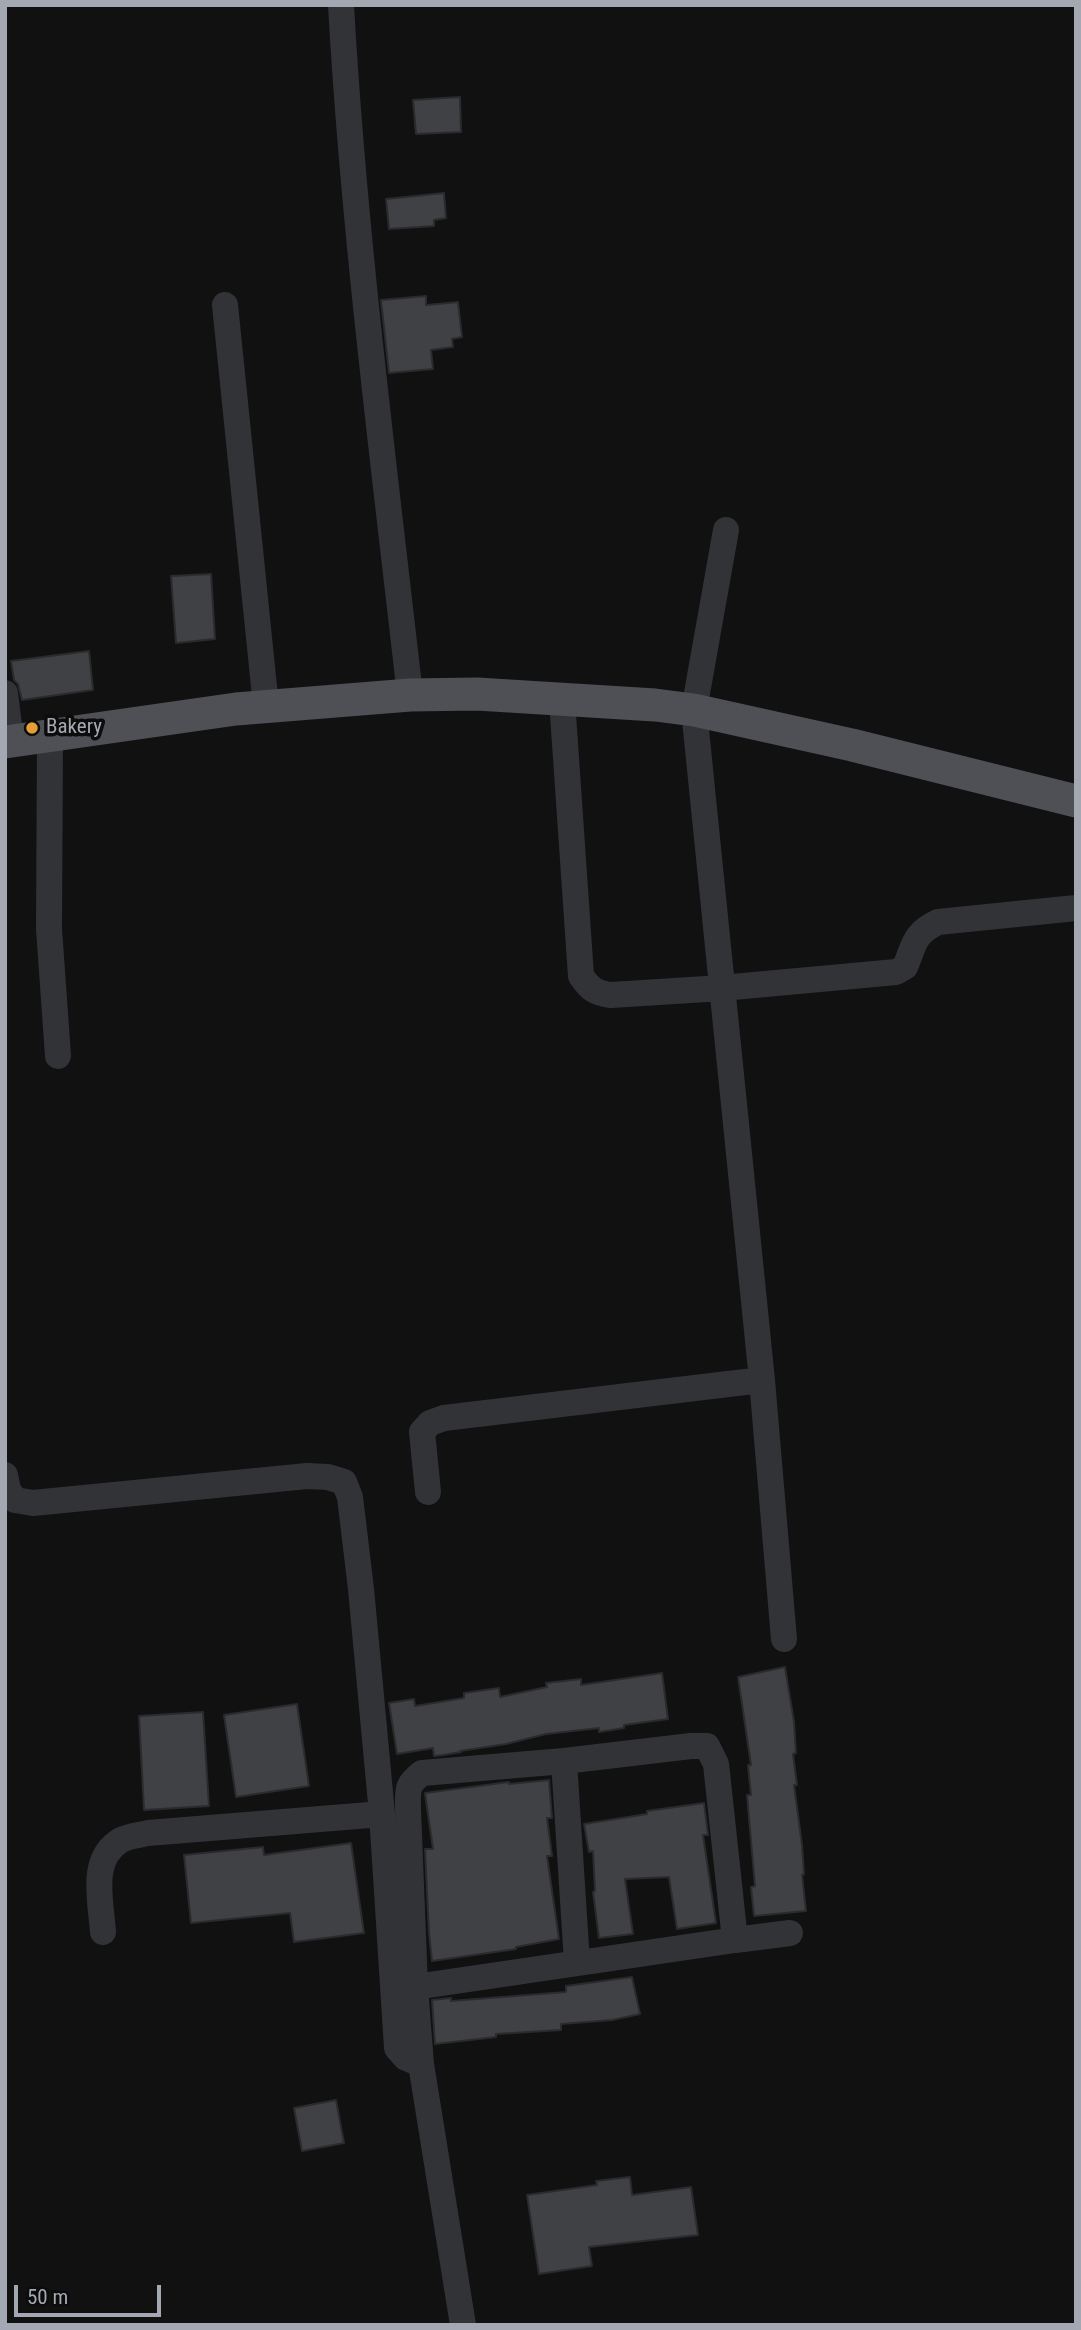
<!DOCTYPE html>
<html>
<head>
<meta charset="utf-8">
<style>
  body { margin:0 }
  #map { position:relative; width:1081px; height:2330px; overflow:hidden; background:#111112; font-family:"Roboto Condensed",sans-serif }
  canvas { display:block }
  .frame { position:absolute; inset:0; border:7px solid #a3a8b2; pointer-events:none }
  .scale { position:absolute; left:14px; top:2285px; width:147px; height:32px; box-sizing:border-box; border:4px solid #a3a8b2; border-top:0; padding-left:9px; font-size:21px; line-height:24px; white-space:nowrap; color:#a3a8b2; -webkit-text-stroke:5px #0c0c0d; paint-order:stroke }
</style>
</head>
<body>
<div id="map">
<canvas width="1081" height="2330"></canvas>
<div class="frame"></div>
<div class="scale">50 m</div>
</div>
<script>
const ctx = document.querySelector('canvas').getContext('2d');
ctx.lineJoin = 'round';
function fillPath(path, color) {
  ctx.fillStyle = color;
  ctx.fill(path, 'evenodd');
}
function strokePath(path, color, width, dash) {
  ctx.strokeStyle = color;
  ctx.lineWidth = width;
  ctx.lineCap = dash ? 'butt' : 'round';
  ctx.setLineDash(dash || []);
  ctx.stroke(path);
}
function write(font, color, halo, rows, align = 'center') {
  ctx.font = font + ' "Roboto Condensed",sans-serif';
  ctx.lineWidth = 7;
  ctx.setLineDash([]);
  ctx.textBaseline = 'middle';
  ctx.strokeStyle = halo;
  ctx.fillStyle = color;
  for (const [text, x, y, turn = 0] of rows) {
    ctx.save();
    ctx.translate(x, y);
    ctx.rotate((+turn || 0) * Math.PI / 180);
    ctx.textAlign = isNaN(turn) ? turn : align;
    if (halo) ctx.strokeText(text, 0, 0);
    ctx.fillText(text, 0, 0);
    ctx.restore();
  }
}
const building = new Path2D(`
  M460,97l1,35 -45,2 -3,-34z
  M444,193l2,25 -12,2v6l-45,3 -3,-30z
  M426,296v9l32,-3 4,35 -10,2 1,8 -22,3 2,19 -44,4 -8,-73z
  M211,574l4,65 -39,4 -5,-67z
  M89,651l4,39 -71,10 -4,-16 -4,-4 -3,-19z
  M785,1667l9,55 2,31 -3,1 4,31h-3l8,60 2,29 -2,1 4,36 -52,5 -3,-29 4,-1 -8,-91h4l-3,-30h3l-13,-88z
  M662,1673l6,46 -44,6v3l-25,4v-4l-53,6 -40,10 -46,7 1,1 -18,3 -9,1 -1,-8 -36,6 -8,-51 25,-4 1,7 49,-8v-5l35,-5 1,9 47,-10 -1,-4 35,-4v6z
  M297,1704l12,82 -73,11 -12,-82z
  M203,1712l6,94 -65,4 -5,-94z
  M549,1780l3,38h-5l5,38h-5l12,83 -43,8v2l-84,12 -3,-28 -4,-84h8l-8,-56 84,-11v2z
  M704,1803l4,32h-5l13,88 -39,6 -8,-52 -44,2 8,55 -34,4 -6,-46 2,-1 -2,-40 -4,1 -5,-28 63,-10v-3z
  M351,1843l13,90 -70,9 -4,-29 -99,10 -7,-68 79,-8 1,8z
  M632,1977l8,37 -28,6 -51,4v6l-65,4v3l-61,7 -3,-44 19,-2v3l115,-9v-6z
  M336,2100l8,43 -42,8 -8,-43z
  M630,2177l2,18 59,-8 7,48 -109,12 3,19 -53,8 -12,-79 70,-10 -1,-4z`);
fillPath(building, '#404145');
strokePath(building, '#2b2b2e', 2);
strokePath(new Path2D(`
  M341,5c13,231 43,460 69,690
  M225,305l41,401
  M726,530l-32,180 68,670 22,259
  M5,693l6,48
  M562,700l19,276c9,13 14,17 30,19l111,-7 174,-16 9,-5c10,-23 8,-33 33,-45l138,-14
  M50,736l-1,193 9,127
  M5,1475l3,15 7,10 18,3 274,-27 21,1 16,5 6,15 11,92 21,225 15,234 9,10 15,6
  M428,1492l-6,-60 8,-9 14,-5 318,-38
  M103,1932c-2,-31 -14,-73 18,-92 7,-4 19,-5 27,-7l234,-19
  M735,1940l55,-7
  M415,1987l320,-47 -19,-176 -9,-18h-16l-127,15
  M463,2325l-42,-261 -6,-77 -7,-178c0,-19 -2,-24 14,-36l142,-12 13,201`), '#323337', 26);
strokePath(new Path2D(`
  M5,742l231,-33 174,-14 67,-1 178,11 39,5 158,35 224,56`), '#4e5056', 33);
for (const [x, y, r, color] of [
  [32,728,7,"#e49f37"]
]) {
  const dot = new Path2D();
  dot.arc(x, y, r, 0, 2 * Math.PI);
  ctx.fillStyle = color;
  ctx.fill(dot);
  strokePath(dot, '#0c0c0d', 2.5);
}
write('21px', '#a3a8b2', '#0c0c0d', [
  ["Bakery",46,728]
], 'left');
</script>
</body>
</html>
